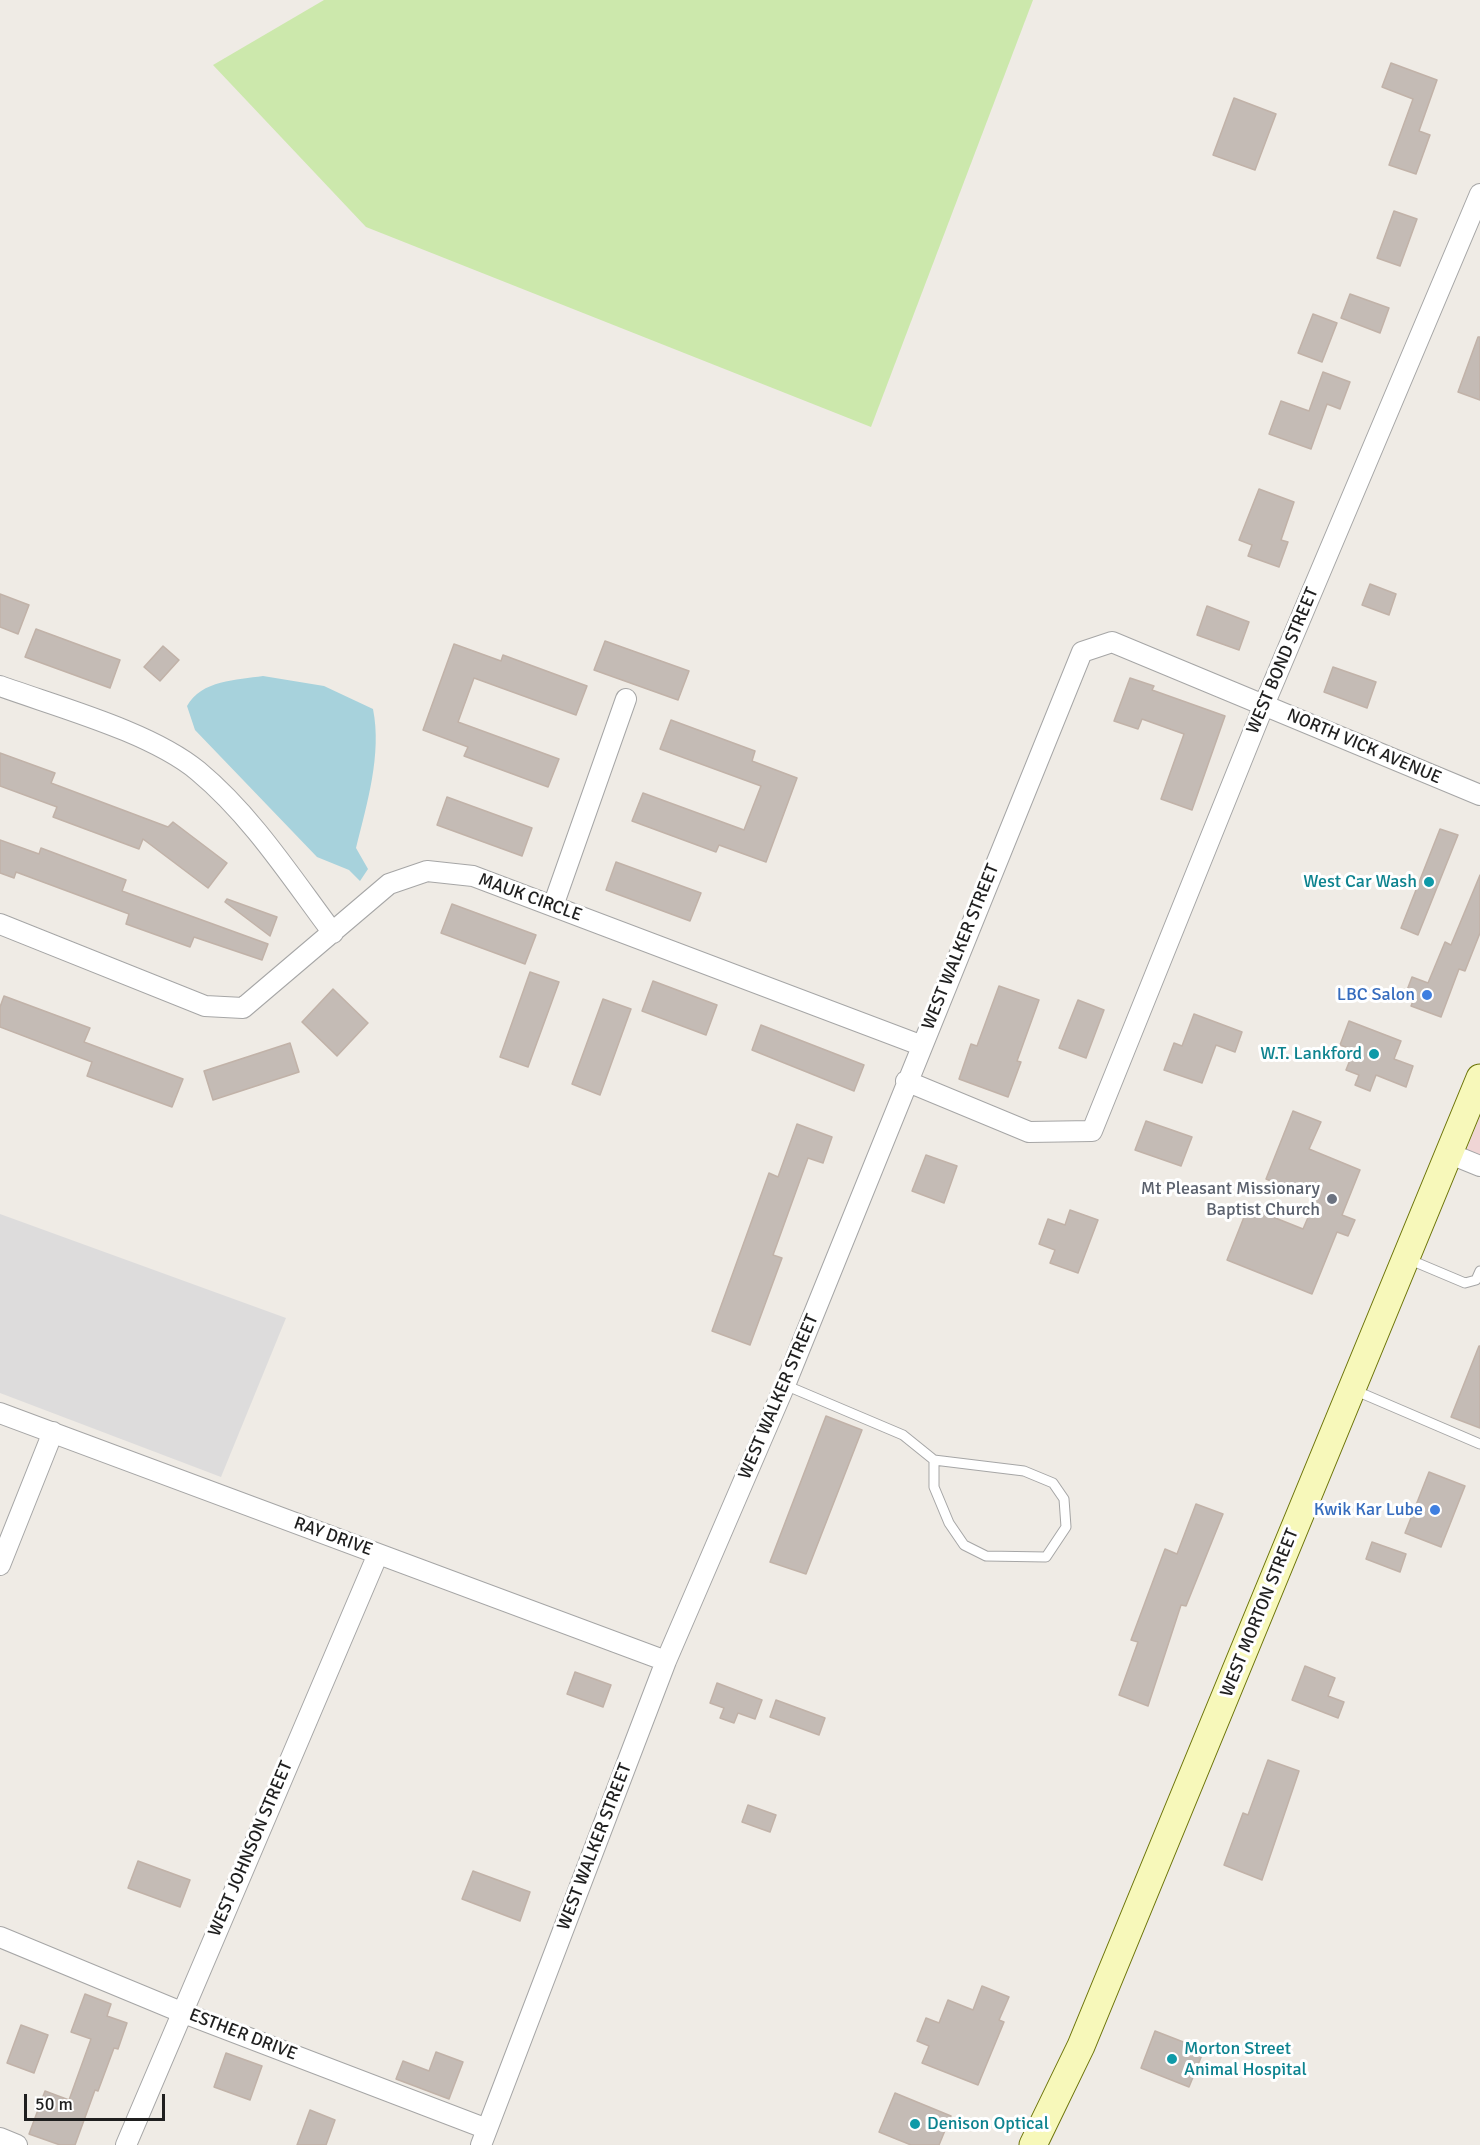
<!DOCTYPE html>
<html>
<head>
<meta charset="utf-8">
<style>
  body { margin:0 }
  #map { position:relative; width:1480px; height:2145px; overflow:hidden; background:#efebe5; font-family:Signika,sans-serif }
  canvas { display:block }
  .scale { position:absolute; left:24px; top:2094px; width:141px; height:27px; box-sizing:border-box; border:3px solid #1f1f1f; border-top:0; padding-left:8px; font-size:18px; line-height:21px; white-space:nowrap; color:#1f1f1f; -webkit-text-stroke:4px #fff; paint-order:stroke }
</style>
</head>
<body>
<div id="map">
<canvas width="1480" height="2145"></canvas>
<div class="scale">50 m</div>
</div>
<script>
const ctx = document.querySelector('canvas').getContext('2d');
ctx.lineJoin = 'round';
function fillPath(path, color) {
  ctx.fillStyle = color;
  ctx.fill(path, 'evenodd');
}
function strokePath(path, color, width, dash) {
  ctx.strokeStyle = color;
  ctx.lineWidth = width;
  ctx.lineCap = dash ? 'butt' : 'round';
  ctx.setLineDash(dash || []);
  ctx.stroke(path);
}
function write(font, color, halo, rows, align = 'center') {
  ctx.font = font + ' Signika,sans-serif';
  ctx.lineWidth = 6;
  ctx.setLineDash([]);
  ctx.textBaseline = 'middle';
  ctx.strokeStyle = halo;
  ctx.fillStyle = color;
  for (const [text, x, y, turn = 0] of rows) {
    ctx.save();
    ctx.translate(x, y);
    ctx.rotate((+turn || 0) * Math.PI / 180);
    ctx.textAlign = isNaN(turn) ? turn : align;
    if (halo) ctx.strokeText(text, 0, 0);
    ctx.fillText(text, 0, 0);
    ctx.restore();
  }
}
fillPath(new Path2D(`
  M0,1214l286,104 -65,159 -221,-84z`), '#dddcdc');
fillPath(new Path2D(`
  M1480,1116v40l-14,-5z`), '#f0d5d5');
fillPath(new Path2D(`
  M324,0h709l-162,427 -505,-200 -153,-162z`), '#cce8ac');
fillPath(new Path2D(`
  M263,676l61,10 49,23c9,45 -6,95 -17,139l12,21 -8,12 -11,-11 -32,-13 -122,-127 -8,-24c14,-26 50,-26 76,-30z`), '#a7d2dc');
const building = new Path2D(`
  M1391,63l46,17 -18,51 11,4 -14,39 -27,-9 24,-66 -31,-12z
  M1234,98l42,16 -21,56 -42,-15z
  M1394,211l23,8 -17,47 -23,-8z
  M1350,294l39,14 -9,25 -39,-15z
  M1313,314l24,9 -15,39 -24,-9z
  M1478,337h2v63l-22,-8z
  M1323,372l27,10 -10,27 -13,-5 -16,45 -42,-15 12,-33 28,10z
  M1259,489l35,13 -13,38 7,2 -9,25 -31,-11 4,-11 -13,-5z
  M1370,584l26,10 -7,21 -27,-10z
  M0,594l29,11 -11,29 -18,-7z
  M1207,606l42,16 -10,28 -42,-15z
  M36,629l84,31 -10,28 -85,-31z
  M605,641l84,30 -11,29 -84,-30z
  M454,644l47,17 2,-6 84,31 -11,29 -102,-37 -16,44 101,37 -11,28 -84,-31 4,-9 -45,-17z
  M163,646l16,14 -19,21 -16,-14z
  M1333,667l43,15 -9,26 -43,-16z
  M1130,678l24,8 -2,4 73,26 -33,94 -31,-11 23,-65 -42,-15 -4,10 -24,-8z
  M671,720l84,31 -3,10 45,17 -31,84 -47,-17 -3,7 -84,-31 11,-28 101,37 17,-44 -101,-37z
  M0,753l55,20 -4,10 117,44 5,-5 54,41 -19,25 -65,-49 -4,10 -86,-32 4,-10 -57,-21z
  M447,797l85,31 -10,28 -85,-31z
  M1440,829l18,6 -40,100 -17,-7z
  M0,840l39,14 2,-6 85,32 -4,11 146,53 -6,16 -68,-23 -4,10 -64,-23 3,-10 -113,-42 -2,6 -14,-5z
  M616,862l85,31 -11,28 -84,-31z
  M1480,875v58l-15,38 -6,-2 -18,48 -30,-11 2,-5 -9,-3 8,-21 16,6 17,-41 6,3z
  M227,899l50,18 -7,19 -45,-34z
  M452,904l84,31 -11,29 -84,-31z
  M530,972l29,10 -31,85 -28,-10z
  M653,981l64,24 -11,30 -64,-24z
  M999,986l40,14 -22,61 4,1 -13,35 -49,-18 12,-35 6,2z
  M333,989l35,34 -31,33 -35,-34z
  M4,996l86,32 -6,14 99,37 -11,28 -85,-31 5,-14 -92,-35v-20z
  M603,999l28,10 -31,86 -28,-11z
  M1078,1000l26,10 -18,48 -27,-10z
  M1194,1014l48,18 -7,20 -19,-7 -14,38 -38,-13 10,-27 8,3z
  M1349,1021l52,20 -7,18 19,7 -7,21 -30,-12 -6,16 -15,-6 4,-10 -13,-5 8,-20 -14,-5z
  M761,1025l103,40 -10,26 -102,-41z
  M290,1043l9,29 -86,28 -9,-29z
  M1293,1111l28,11 -12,27 51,21 -18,45 13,5 -7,16 -11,-4 -25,62 -85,-34 21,-53 55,22 13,-30 -50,-20z
  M1146,1121l46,16 -11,29 -46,-16z
  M797,1124l35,13 -9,26 -15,-5 -35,97 9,3 -32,87 -38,-14 57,-158 9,4z
  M926,1155l31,11 -13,37 -32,-12z
  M1070,1210l28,10 -20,53 -28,-10 5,-13 -16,-6 9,-25 17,6z
  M1479,1346h1v82l-29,-11z
  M826,1416l36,14 -56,144 -36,-12z
  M1429,1472l36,14 -24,61 -36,-14z
  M1196,1504l27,10 -37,92 -5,-1 -33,101 -29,-11 19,-53 -7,-2 34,-91 12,5z
  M1372,1542l34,12 -6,18 -34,-13z
  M1305,1666l30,12 -7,18 16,6 -6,16 -46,-18z
  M575,1672l36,13 -8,22 -36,-13z
  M717,1683l45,17 -7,19 -17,-6 -4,10 -14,-5 4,-10 -14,-5z
  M776,1700l49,18 -6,17 -49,-18z
  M1268,1760l31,11 -37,109 -38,-15 19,-52 5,2z
  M748,1805l28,10 -6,17 -28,-10z
  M138,1861l52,19 -10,27 -52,-19z
  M473,1871l57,21 -10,29 -58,-22z
  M982,1986l27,11 -10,23 5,2 -26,63 -56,-22 7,-17 -12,-5 9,-23 13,5 9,-23 25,10z
  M85,1994l26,10 -4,12 20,7 -9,26 -4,-1 -16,43 -3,-1 -20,55h-15l-31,-11 16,-43 24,9 22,-61 -20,-7z
  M21,2025l27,10 -14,38 -27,-10z
  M1155,2031l49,19 -15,37 -48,-19z
  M436,2052l27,10 -14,37 -53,-20 7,-18 26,10z
  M226,2053l36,13 -12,34 -36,-13z
  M895,2093l56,23 -12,29h-28l-32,-13z
  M310,2110l25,10 -9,25h-29z`);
fillPath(building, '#c4bbb5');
strokePath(building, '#c1b2a8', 1.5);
const lane = new Path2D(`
  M1408,1259l57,24 11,-3 4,-9
  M785,1385l118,50 31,25v27l15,36 15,22 22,11 60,1 20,-30 -2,-28 -11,-16 -29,-12 -90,-11
  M1354,1390l126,54`);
const street = new Path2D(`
  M0,686c58,21 151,46 198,85 54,45 93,106 135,162
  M553,906l73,-207
  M0,924l205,82 38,2 146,-124 38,-13 46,5 447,169
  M906,1081l123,51 63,-1 172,-426 216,-511
  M1448,1153l32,13
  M0,1413l666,248
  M0,1565l53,-133
  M0,1937l181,75 306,117
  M0,2138l17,7
  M126,2145l252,-591
  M481,2145l185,-484 119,-276 297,-733 30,-10 368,153`);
const secondary = new Path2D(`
  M1033,2145l48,-99 399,-968`);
strokePath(lane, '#a6a6a6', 11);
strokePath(street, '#a6a6a6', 22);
strokePath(secondary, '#6c7408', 29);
strokePath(lane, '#fff', 9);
strokePath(street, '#fff', 20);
strokePath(secondary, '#f7f8ba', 27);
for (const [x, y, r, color] of [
  [1429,882,6,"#0f9aa8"],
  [1427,995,6,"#3f7fe0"],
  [1374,1054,6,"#0f9aa8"],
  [1332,1199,6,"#6b7280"],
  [1435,1510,6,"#3f7fe0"],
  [1172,2059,6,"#0f9aa8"],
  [915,2124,6,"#0f9aa8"]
]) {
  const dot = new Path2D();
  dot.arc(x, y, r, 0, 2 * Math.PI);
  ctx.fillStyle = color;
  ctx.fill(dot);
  strokePath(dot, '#fff', 2);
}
write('18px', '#1f1f1f', '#fff', [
  ["WEST BOND STREET",1283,661,-67],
  ["NORTH VICK AVENUE",1364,747,23],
  ["MAUK CIRCLE",530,898,20],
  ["WEST WALKER STREET",961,947,-68],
  ["WEST WALKER STREET",779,1397,-67],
  ["RAY DRIVE",333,1537,20],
  ["WEST MORTON STREET",1260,1613,-68],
  ["WEST WALKER STREET",595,1847,-69],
  ["WEST JOHNSON STREET",251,1849,-67],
  ["ESTHER DRIVE",243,2035,21]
]);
write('18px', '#0d838f', '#fff', [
  ["West Car Wash",1417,882],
  ["W.T. Lankford",1362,1054],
  ["Morton Street",1184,2049,"left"],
  ["Animal Hospital",1184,2070,"left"],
  ["Denison Optical",927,2124,"left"]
], 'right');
write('18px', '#366cbe', '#fff', [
  ["LBC Salon",1415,995],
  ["Kwik Kar Lube",1423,1510]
], 'right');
write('18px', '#5b616d', '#fff', [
  ["Mt Pleasant Missionary",1320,1189],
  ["Baptist Church",1320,1210]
], 'right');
</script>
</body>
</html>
